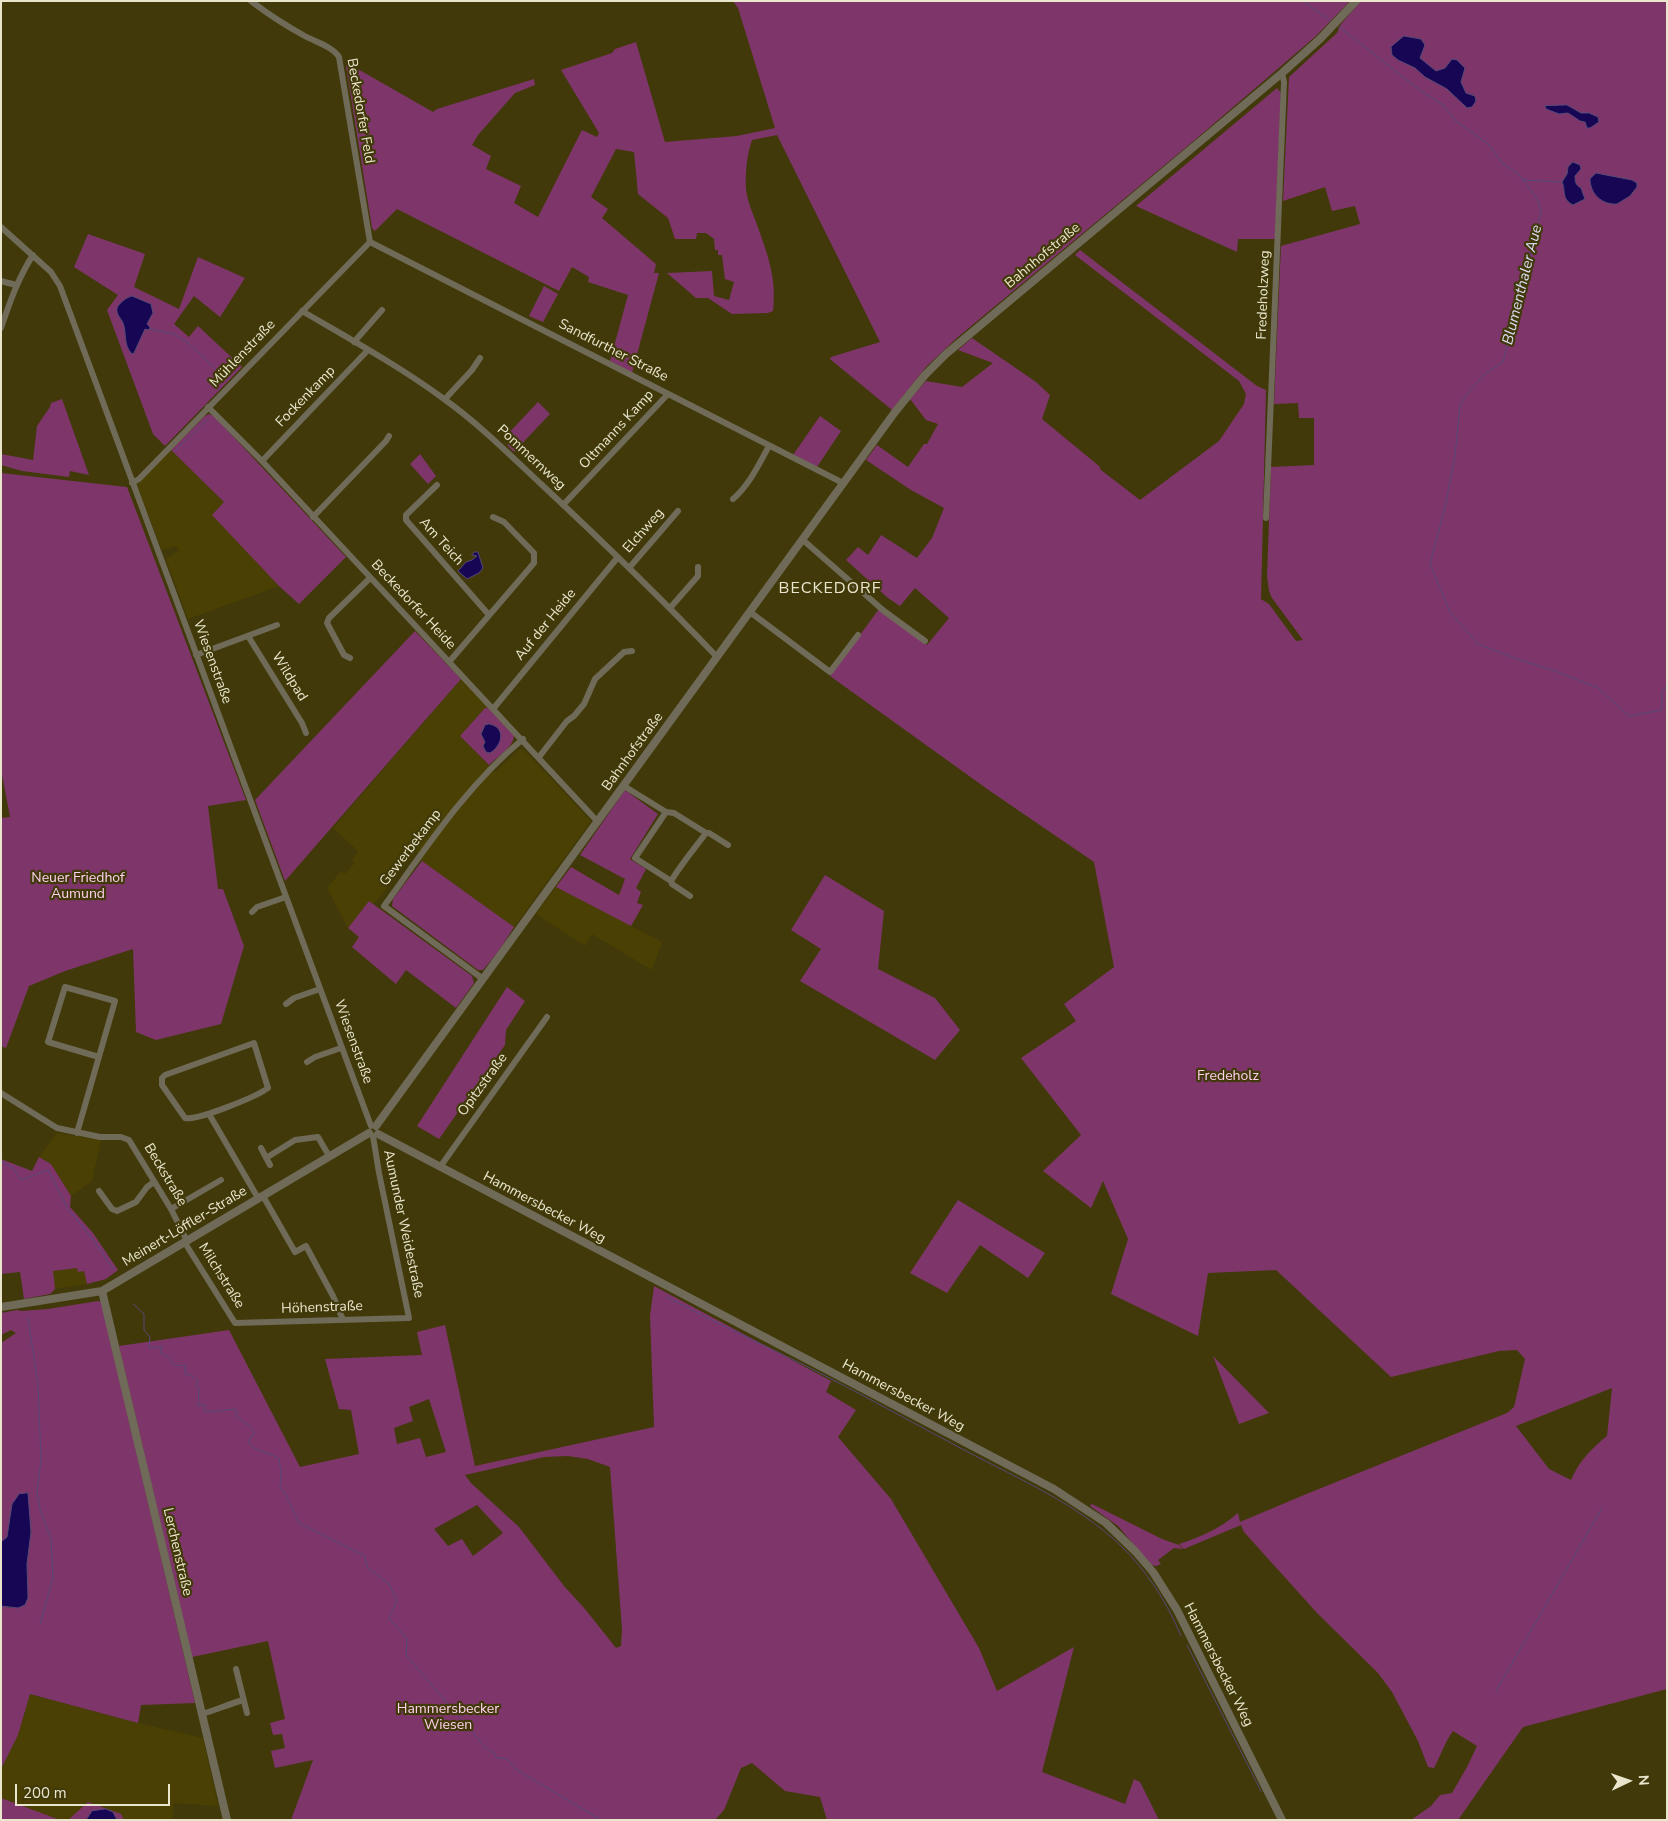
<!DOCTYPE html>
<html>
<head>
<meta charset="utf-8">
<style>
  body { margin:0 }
  #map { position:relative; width:1668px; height:1821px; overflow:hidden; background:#413909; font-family:"Nunito Sans",sans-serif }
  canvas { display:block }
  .frame { position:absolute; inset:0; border:2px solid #e9e6cd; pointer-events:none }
  .north { position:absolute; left:1603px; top:1756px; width:50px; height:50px; -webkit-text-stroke:4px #413909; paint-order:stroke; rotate:87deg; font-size:14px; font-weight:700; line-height:20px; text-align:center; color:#e9e6cd }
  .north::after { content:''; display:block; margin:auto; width:18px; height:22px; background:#e9e6cd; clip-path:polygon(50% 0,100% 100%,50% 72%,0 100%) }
  .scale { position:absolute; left:15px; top:1784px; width:155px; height:22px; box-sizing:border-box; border:2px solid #e9e6cd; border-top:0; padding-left:6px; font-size:15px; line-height:18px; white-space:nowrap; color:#e9e6cd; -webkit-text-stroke:4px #413909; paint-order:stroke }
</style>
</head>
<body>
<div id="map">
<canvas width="1668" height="1821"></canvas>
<div class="frame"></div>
<div class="north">N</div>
<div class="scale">200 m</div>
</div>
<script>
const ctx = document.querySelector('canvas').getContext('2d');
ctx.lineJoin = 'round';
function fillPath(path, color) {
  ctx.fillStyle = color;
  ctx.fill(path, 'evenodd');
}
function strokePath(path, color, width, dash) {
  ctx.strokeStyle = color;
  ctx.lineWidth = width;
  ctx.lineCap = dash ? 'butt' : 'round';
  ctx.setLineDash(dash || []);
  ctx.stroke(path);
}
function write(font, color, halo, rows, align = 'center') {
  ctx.font = font + ' "Nunito Sans",sans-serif';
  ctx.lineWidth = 4.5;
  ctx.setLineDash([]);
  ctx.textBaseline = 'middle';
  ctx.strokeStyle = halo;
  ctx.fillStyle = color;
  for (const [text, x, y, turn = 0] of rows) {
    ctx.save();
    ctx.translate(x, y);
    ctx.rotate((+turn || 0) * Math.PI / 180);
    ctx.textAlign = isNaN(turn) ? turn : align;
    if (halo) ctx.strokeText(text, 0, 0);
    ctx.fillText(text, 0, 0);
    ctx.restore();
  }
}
fillPath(new Path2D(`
  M171,450l53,52 -11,13 66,71 -91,33 -22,-60 13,-9 -3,-4 -14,4 -25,-65z
  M461,679l27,29h-3l-4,4 -21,24 35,36 25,-23 4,1 67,71 -77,106 -92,-66 -5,-11 -43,54 -5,-3 -21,27 -21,-40 14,-17 4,3 10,-11 -3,-3 6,-9 -25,-23z
  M556,887l106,55 -10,28 -60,-36 -7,12 -49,-32z
  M57,1133l44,7 -9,41 -21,15 -20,-32 -12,-7z
  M77,1268l7,3 3,13 -32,5 -3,-18z
  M30,1694l108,29 65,15 15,68 -44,-3 -2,17h-48l-3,-6 -33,-12 -20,18h-8l-59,-22v-29l17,-34z`), '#4a4003');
fillPath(new Path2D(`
  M733,1h617l-34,35 -120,103 -238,198 -32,30 -34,43 -62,-51 1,-2 49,-15 -103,-207 -25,5c-5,15 -7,32 -6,49 1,11 6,22 10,33 11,31 21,55 17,89l-5,2 -36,1 -24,-16h-12l-29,-25 45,-2 2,25 15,4 5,-18 -9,-3 -3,-24h-4v-5h-3l-1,-11 -8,-6h-9l-1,6h-21l-7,-21 -30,-24 -4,-42 -18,-3 -25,48 17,12 -6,9 54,46 -2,9h5l-27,100 -22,-12 18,-66 -40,-13 1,-5 -17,-10 -13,24 -162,-82 -22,22 -3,-3 -26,-162 3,-2 84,48 4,-3 97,-30 1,6 -20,8 -37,42 -6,10 19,11 -5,13 35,17 -7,17 24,14 44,-87 15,7 2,-4 -38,-63 51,-17 3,-4 21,-7 29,100 72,-6 38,-8 -37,-120z
  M1361,1h306v1688l-144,38 -65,93h-47l20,-14 9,-11 12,-2 15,-26 10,-21 -24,-15c-8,11 -12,24 -19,37l-6,-1 -10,-26 -26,-49 -14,-19 -61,-60 -73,-81 -3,-7 -57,24 -5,-5c22,-7 42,-16 59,-31l2,9 64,-27 203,-82 7,-6 11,-48 -8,-9 -18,1 -108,26 -115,-107 -68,3 -10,63 -87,-42 17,-55 -25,-58 -12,27 -48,-37 38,-36 -60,-77 55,-37 -12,-17 50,-37 -20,-105 -104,-71 -160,-115 49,-67 48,36 22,-27 -34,-30 -15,18 -12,-8 -42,-38 12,-13 10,8 13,-20 36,23 15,-20 12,-30 -33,-18 -45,-30 11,-15 31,22 16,-23h3l11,-20 -12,-4 -16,-21 16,-18 36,6 31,-24 -35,-13 14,-12 64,44 14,13 -8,24 57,47 2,4 39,30 79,-59 25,-37 2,-10 -7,-13 -164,-126 5,-5 177,136 9,4 -5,209 8,5 27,37 7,-1 -31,-42 -3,-7 -2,-15 4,-109 43,-2v-47h-15l-1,-15 -24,1 7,-158 79,-22 -5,-18 -23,5 -7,-24 -42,14 6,-124 48,-44 4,-9zM1612,1388l-5,48c-16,13 -28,25 -36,44l-22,-11 -33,-43z
  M1277,88l4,5 -6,146h-37l-1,13 -101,-46z
  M88,234l57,20 -11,33 45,22 19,-52 47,21 -25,39 -26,-21 -20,28 15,13 9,-11 44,41 -77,79 -12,-12 -46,-124 11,-15 -44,-28z
  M544,286l14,8 -15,28 -14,-6z
  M62,399l27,76 -19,-4 -1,6 -47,-6 -21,-6v-11l32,6 4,-34 13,-19 1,-4z
  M538,402l12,12 -36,38 -7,-7 4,-5 -5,-4z
  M209,414l5,2 132,141 -47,47 -20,-18 -67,-71 12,-13 -53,-52 34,-34z
  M820,416l21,15 -24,36 -24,-12z
  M420,454l16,22 -8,8 -18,-20z
  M1,473l126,14 119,313 -38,6 10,83h5l21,57 -23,78 -65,16 -20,-8 -3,-83 -68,22 -36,15 -23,62 -5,-2v-228l9,-1 -9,-48z
  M415,631l46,48 -176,202 -30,-81z
  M485,708h3l26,27c0,12 -17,22 -25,30l-29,-29zM485,725l15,15 -10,13 -4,-1 -3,-6 2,-4 -4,-8z
  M625,790l33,24 -28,45 16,10 -10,19 5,4 -4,11 6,2 -12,21 -75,-39 15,-20 48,28 6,-16 -45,-24z
  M422,861l92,66 -16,25 -15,18h-5l-86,-64 1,-7z
  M825,875l59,36 -6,58 57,29 25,32 -25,30 -135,-79 21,-32 -30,-19z
  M369,901l103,75 2,7 -18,25 -50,-38 -10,14 -44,-37 7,-10 -11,-9z
  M507,987l18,14 -19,29 -1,15 -66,94 -22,-13z
  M39,1157l12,7 20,32 -1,11 23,26 25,37 -12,9 -19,5 -3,-13 -6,1 -1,-4 -24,3 2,18 -5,5 -26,5 -4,-27 -19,2v-115l31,12z
  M958,1200l87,53 -17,25 -48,-33 -33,48 -37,-20z
  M654,1286l177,95 -5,11 30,18 -18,27 53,62 88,149 18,43 77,-44 -32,125 83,32 9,-25 6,3 19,38h-332l-7,-23 -35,-6 -33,-28 -11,5 -17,42 -9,10h-424l22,-60 -38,8 -4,-17 14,-3 -3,-14 -9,1 -3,-12 15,-4 -17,-78 -76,16 -73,-311 110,-16 71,137 59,-13 -8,-44 -12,-1 -14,-50 97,-4 -5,-23 28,-7 30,141 179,-39 -4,-111zM429,1399l17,53 -20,5 -6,-19 -23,6 -3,-16 19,-7 -4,-14zM568,1456l20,3 22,8 12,163 -1,16 -5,2 -31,-39 -21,-23 -45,-59 -48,-44 -6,-8 79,-18zM477,1505l26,28 -30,23 -11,-17 -14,7 -14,-17z
  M98,1301l3,1 94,401 -54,2 -3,18 -108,-29 -12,41 -17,34v-163l10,2 17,-10 -1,-34 4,-32 -19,-28 -5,33 -6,5v-199l15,-10 -5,-3 -10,5v-22l16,-3 4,1 27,-2z
  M1213,1356l56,57 -30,11z
  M1092,1504l70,35 17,6 4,4 -9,-1 -16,12 3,4 -5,2 -5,-1 -33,-39 -28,-20z
  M1,1798l59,22h-59z
  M88,1802l33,12 3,6h-7v-2l-25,-7 -6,9h-18z`), '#7e366a');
const water = new Path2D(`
  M1404,36l17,3 4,6 -5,13 16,13 9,-3 7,-9 5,1 8,8 -4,14 5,11 9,3 1,5 -4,6 -5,1 -20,-19 -22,-12 -10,-9 -17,-8 -6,-5 -1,-8z
  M1567,105l14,8h8l9,4 1,5 -9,6h-3l-2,-6 -5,-1 -12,-8 -9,1 -13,-5 -1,-3z
  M1573,162l7,3 1,4 -6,7c0,7 1,9 6,12l4,11 -12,6c-12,-6 -7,-15 -11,-23l5,-8 1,-7z
  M1596,173l36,7 5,3v4l-7,9 -13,8c-15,1 -27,-10 -27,-25z
  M132,296l19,8 2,9 -6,11 3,3 -1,3 -4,-1 -11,24 -2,1c-9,-9 -5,-20 -9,-31 -2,-5 -7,-8 -6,-15 2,-5 10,-11 15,-12z
  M475,552h3l5,16 -4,5 -12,6 -9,-8 8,-9 6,-2 5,-4 -5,-1z
  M489,724c18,3 13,22 1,29l-4,-1 -3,-6 2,-4 -4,-8 4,-9z
  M28,1493l3,39 -4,32 1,34 -3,7 -7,3 -17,-2v-64l6,-5 5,-33 7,-10z
  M106,1809l7,3 4,8h-31l6,-9z`);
fillPath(water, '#170654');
strokePath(water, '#564978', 1);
strokePath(new Path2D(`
  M1303,1l28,20
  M1338,26l83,65 22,14 13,16 32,23 15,20 14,9 6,7 15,20 3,12 -38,150 -17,11 -16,17 -10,15 -5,51 -10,51 -15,57 20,48 28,32 39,15 38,12 43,17 31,28 33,-6v-19l5,-5
  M1523,180l39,2
  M150,329l24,5 14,9 29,27
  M175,451l33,-32
  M1,1161l12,7 8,12 27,-10 20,39 26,32 20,29
  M667,1297c46,25 93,46 139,69 54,27 107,57 160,85 53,28 111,53 154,94 27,26 47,57 61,91
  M133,1304l11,10v16l6,7 -1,10 7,1 6,-2 -2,7c3,2 6,2 8,4 8,7 2,10 17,8v9l5,1 8,6 -2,4 3,3 -1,18 6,-2 1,7 3,1 27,-3 2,8c6,6 16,8 17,17l-6,7c8,13 21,10 31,18l2,13 -1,16 5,5 14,30 64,32 2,2 2,10 22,17 8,16 -8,18 18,21 -1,16 79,92 9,6 3,5 10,1 10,11 84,50
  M28,1318l10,66 3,76 -4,32 3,17 11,30 2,39 -13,46
  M1187,1645l74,146
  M1496,1691l106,-183`), '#564978', 1);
strokePath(new Path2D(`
  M251,1c17,13 34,24 52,34 12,7 29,11 36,22l31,185
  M1,227l50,45 9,14 311,840
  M370,242l473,241
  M1,281l15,4
  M302,311c48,28 97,55 142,88 35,25 66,56 97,85 60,56 119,113 176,173
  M1,328c9,-26 17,-50 32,-73
  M354,342l28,-32
  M445,399l27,-29 8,-12
  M208,407l54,54 336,361
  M262,461l106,-111
  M132,483l7,-4 231,-237
  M437,485l-31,30v5l83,95
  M733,499c17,-15 26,-35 36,-53
  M563,505l105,-111
  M313,517l73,-76 3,-5
  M1266,518l18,-436 -2,-9
  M803,540l81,71 41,30
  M629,568l49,-57
  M670,608l28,-32v-9
  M750,612l80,60 28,-37
  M248,636l54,87 4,10
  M196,655l81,-30
  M350,658l-6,-3 -17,-32 2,-5 41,-40
  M449,662l85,-99v-10l-30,-31 -11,-5
  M493,709l125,-152
  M539,757l28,-36 7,-5 10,-12 11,-25 29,-27 8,-1
  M624,786l42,26 -31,46 36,23c11,-18 23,-32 35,-48l-32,-20 -8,-1
  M706,833h3l19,12
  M671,881l1,3 18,12
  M252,912l5,-5 29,-10
  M483,979l-99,-73c42,-58 83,-121 139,-167
  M286,1004l8,-6 26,-9
  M254,1043l14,45c-10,8 -71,33 -83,30l-23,-33v-7l3,-3z
  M307,1062l8,-5 26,-9
  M1,1093l56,35 43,9h21l8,3 42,69 16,32
  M209,1114l49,84
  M77,1133l38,-132 -50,-14 -17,55 51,15
  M261,1148l9,17
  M266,1158l29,-18 23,-3 11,19
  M440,1167l107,-150
  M99,1191l13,18 5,2 19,-9 11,-15 7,-5
  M263,1196l32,56 11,-6 27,50 10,24
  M171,1209l50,-29
  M185,1243l50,80 174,-5 -30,-145 -6,-37
  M236,1669l11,44
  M202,1714c14,-4 27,-10 41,-14`), '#6f6b58', 6);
strokePath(new Path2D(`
  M376,1126l519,-714 30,-37 21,-21 336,-281 38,-34 36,-38
  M378,1134l676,355 52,34 29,28 18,21 24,38 105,210
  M102,1291l125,529
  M1,1307l101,-16 267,-158`), '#6f6b58', 8);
write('14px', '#e9e6cd', '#413909', [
  ["Beckedorfer Feld",360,111,80],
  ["Bahnhofstraße",1043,256,-40],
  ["Fredeholzweg",1264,295,-88],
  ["Sandfurther Straße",613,351,27],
  ["Mühlenstraße",243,354,-46],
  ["Fockenkamp",306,397,-46],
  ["Oltmanns Kamp",617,430,-47],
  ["Pommernweg",531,458,43],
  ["Elchweg",644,531,-49],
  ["Am Teich",441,542,48],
  ["Beckedorfer Heide",413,605,47],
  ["Auf der Heide",546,625,-51],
  ["Wiesenstraße",212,662,70],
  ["Wildpad",289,677,58],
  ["Bahnhofstraße",633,752,-54],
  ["Gewerbekamp",411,848,-53],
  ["Wiesenstraße",353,1042,70],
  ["Opitzstraße",483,1085,-54],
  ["Beckstraße",165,1175,59],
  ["Hammersbecker Weg",544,1208,28],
  ["Aumunder Weidestraße",403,1224,78],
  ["Meinert-Löffler-Straße",185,1227,-31],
  ["Milchstraße",221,1276,58],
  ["Höhenstraße",322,1308,-2],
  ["Hammersbecker Weg",903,1396,28],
  ["Lerchenstraße",177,1552,77],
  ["Hammersbecker Weg",1218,1665,63]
]);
write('14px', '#fed1ee', '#413909', [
  ["Neuer Friedhof",78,879],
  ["Aumund",78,895],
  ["Fredeholz",1228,1077],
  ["Hammersbecker",448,1710],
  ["Wiesen",448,1726]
]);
write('italic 15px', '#dde0f7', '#413909', [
  ["Blumenthaler Aue",1523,285,-76]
]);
ctx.letterSpacing = '1px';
write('16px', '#e9e6cd', '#413909', [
  ["BECKEDORF",830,589]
]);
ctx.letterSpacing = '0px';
</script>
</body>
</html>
